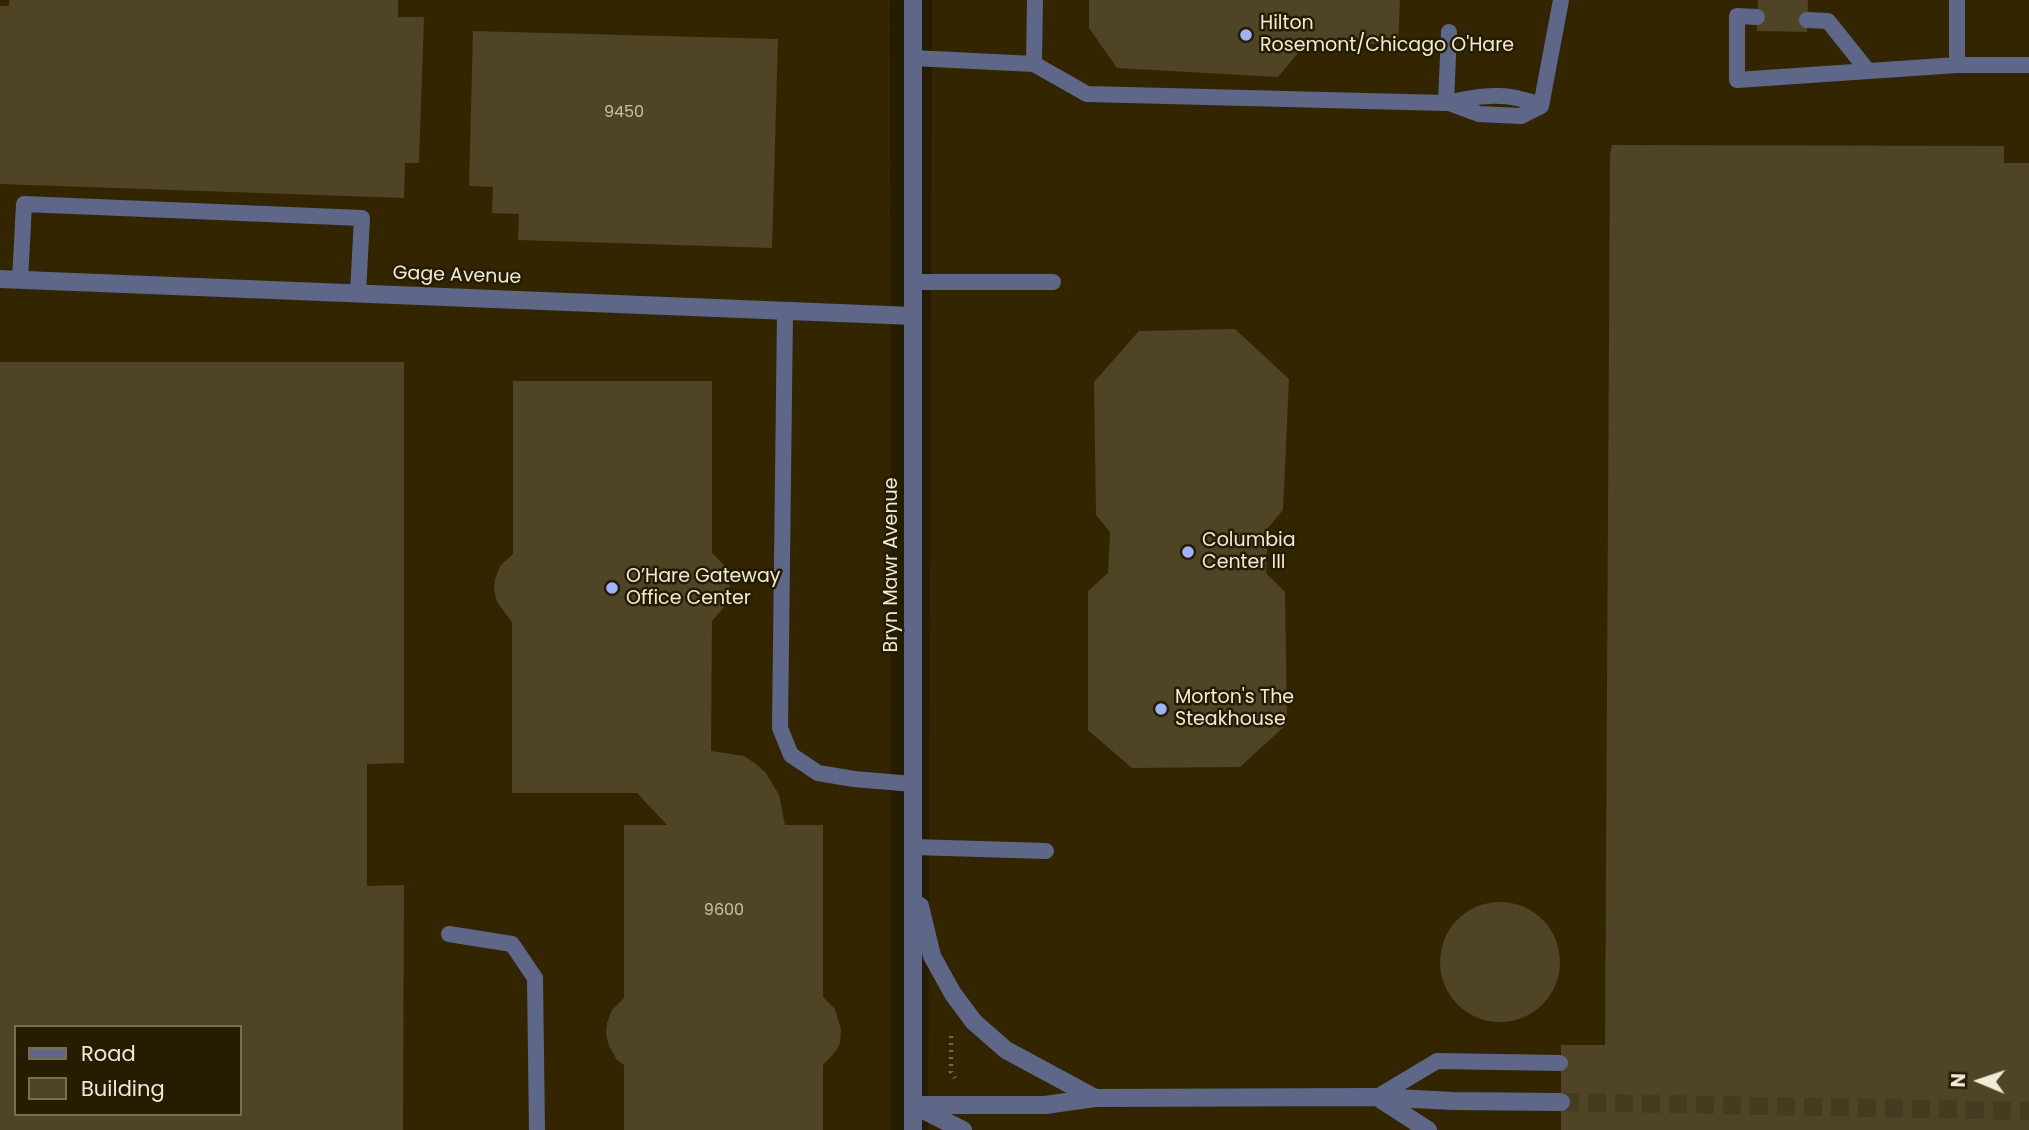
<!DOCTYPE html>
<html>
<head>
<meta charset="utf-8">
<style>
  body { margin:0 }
  #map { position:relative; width:2029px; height:1130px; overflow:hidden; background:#261c00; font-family:Poppins,sans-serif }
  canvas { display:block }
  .legend { position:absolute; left:14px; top:1025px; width:228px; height:91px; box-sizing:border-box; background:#261c00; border:2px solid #776e56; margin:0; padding:9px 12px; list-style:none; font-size:21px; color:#f0ead8 }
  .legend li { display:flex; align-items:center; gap:14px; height:35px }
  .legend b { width:35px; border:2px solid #776e56 }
  .north { position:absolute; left:1945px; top:1046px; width:70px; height:70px; -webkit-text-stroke:5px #261c00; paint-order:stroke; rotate:272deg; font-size:19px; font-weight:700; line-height:28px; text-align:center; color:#f0ead8 }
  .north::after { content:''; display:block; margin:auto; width:24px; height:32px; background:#f0ead8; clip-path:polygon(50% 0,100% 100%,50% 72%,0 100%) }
</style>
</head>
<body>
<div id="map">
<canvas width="2029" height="1130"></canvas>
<ul class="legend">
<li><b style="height:9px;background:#5e6788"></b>Road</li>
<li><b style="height:19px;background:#4f4425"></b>Building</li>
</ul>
<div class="north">N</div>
</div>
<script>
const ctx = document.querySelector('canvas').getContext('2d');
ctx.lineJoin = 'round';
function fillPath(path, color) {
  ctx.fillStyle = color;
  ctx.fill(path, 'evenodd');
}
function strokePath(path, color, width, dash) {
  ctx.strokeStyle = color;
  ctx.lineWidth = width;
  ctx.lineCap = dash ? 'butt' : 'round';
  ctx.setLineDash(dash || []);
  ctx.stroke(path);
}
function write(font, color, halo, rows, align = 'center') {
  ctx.font = font + ' Poppins,sans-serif';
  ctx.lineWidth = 5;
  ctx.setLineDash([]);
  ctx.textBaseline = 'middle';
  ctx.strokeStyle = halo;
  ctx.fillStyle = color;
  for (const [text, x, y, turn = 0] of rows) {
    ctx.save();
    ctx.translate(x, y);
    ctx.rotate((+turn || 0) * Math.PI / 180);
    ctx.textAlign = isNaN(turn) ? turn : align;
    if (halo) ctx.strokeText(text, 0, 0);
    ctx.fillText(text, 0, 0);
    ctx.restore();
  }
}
fillPath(new Path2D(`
  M0,0h890l1,1130h-891zM16,1027h224v87h-224z
  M932,0h1097v1130h-1101z`), '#322500');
fillPath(new Path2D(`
  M9,0h389v17h26l-5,146h-14l-1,35 -404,-14v-178h9z
  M1089,0h311l-2,45 -90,-4 -30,36 -161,-9 -28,-40z
  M1758,0h50l-1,32 -50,-1z
  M473,31l305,8 -6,209 -254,-8 1,-26 -27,-1 1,-26 -24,-1z
  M1612,145l392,1v17h25v967h-468v-85h44l5,-891z
  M1235,329l54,50 -6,131 -15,18 -2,45 19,19 2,132 -47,43 -108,1 -44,-38v-139l20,-18 2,-41 -14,-17 -2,-133 45,-51z
  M0,362h404v401l-37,1v122l37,-1 -1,245h-403zM16,1027h224v87h-224z
  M513,381h199v172l12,12 6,20 -2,14 -4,8 -12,14 -1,130 33,5 12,8 10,9 13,22 6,30h38v172l12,12 6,20 -1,14 -4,8 -13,14v65h-199v-65l-7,-5 -8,-14 -3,-12 1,-11 5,-13 12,-12v-173h43l-30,-32h-125v-171l-15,-20 -3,-12 1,-11 5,-13 13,-12z
  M1440 962a60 60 0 1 1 120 0a60 60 0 1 1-120 0Z`), '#4f4425');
strokePath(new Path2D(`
  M1561,1102l468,9`), '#443b20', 18, [18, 9]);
strokePath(new Path2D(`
  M951,1036v36l4,6`), '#716951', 4.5, [2, 5]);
strokePath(new Path2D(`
  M1757,17l-20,-1v64l220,-15v-65
  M1807,20l21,1 40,50
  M913,58l121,6 53,30 359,9c35,-8 62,-12 95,3
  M1034,64l1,-64
  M1957,65h72
  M1446,103l3,-71
  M1449,103l30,11 42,2 20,-10
  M1541,106l20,-106
  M20,280l4,-76 338,14 -4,75
  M913,282h140
  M785,311l-5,417 11,27 27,18 36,6 59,5
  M913,847l133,4
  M449,934l63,10 23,34 2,152
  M1377,1097l60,-36 123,2`), '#5e6788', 16);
strokePath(new Path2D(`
  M913,0v1130
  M0,279l913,37
  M920,906l12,50 21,38 21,28 32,28 89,48
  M1380,1099l48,31
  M913,1105h132l50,-7 282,-1 76,4 108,1
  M919,1108l44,22`), '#5e6788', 18);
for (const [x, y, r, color] of [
  [1246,35,7,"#9fb3fd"],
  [1188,552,7,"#9fb3fd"],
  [612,588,7,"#9fb3fd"],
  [1161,709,7,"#9fb3fd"]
]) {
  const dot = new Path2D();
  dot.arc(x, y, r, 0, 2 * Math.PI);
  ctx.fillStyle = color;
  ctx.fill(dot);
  strokePath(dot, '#261c00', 2.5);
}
write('16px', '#c8c0ab', null, [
  ["9450",624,113],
  ["9600",724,911]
]);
write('19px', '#f0ead8', '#261c00', [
  ["Hilton",1260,24],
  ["Rosemont/Chicago O'Hare",1260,46],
  ["Columbia",1202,541],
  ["Center III",1202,563],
  ["O’Hare Gateway",626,577],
  ["Office Center",626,599],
  ["Morton's The",1175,698],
  ["Steakhouse",1175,720]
], 'left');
write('19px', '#f0ead8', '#261c00', [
  ["Gage Avenue",457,276,2],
  ["Bryn Mawr Avenue",892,565,-90]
]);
</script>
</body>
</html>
